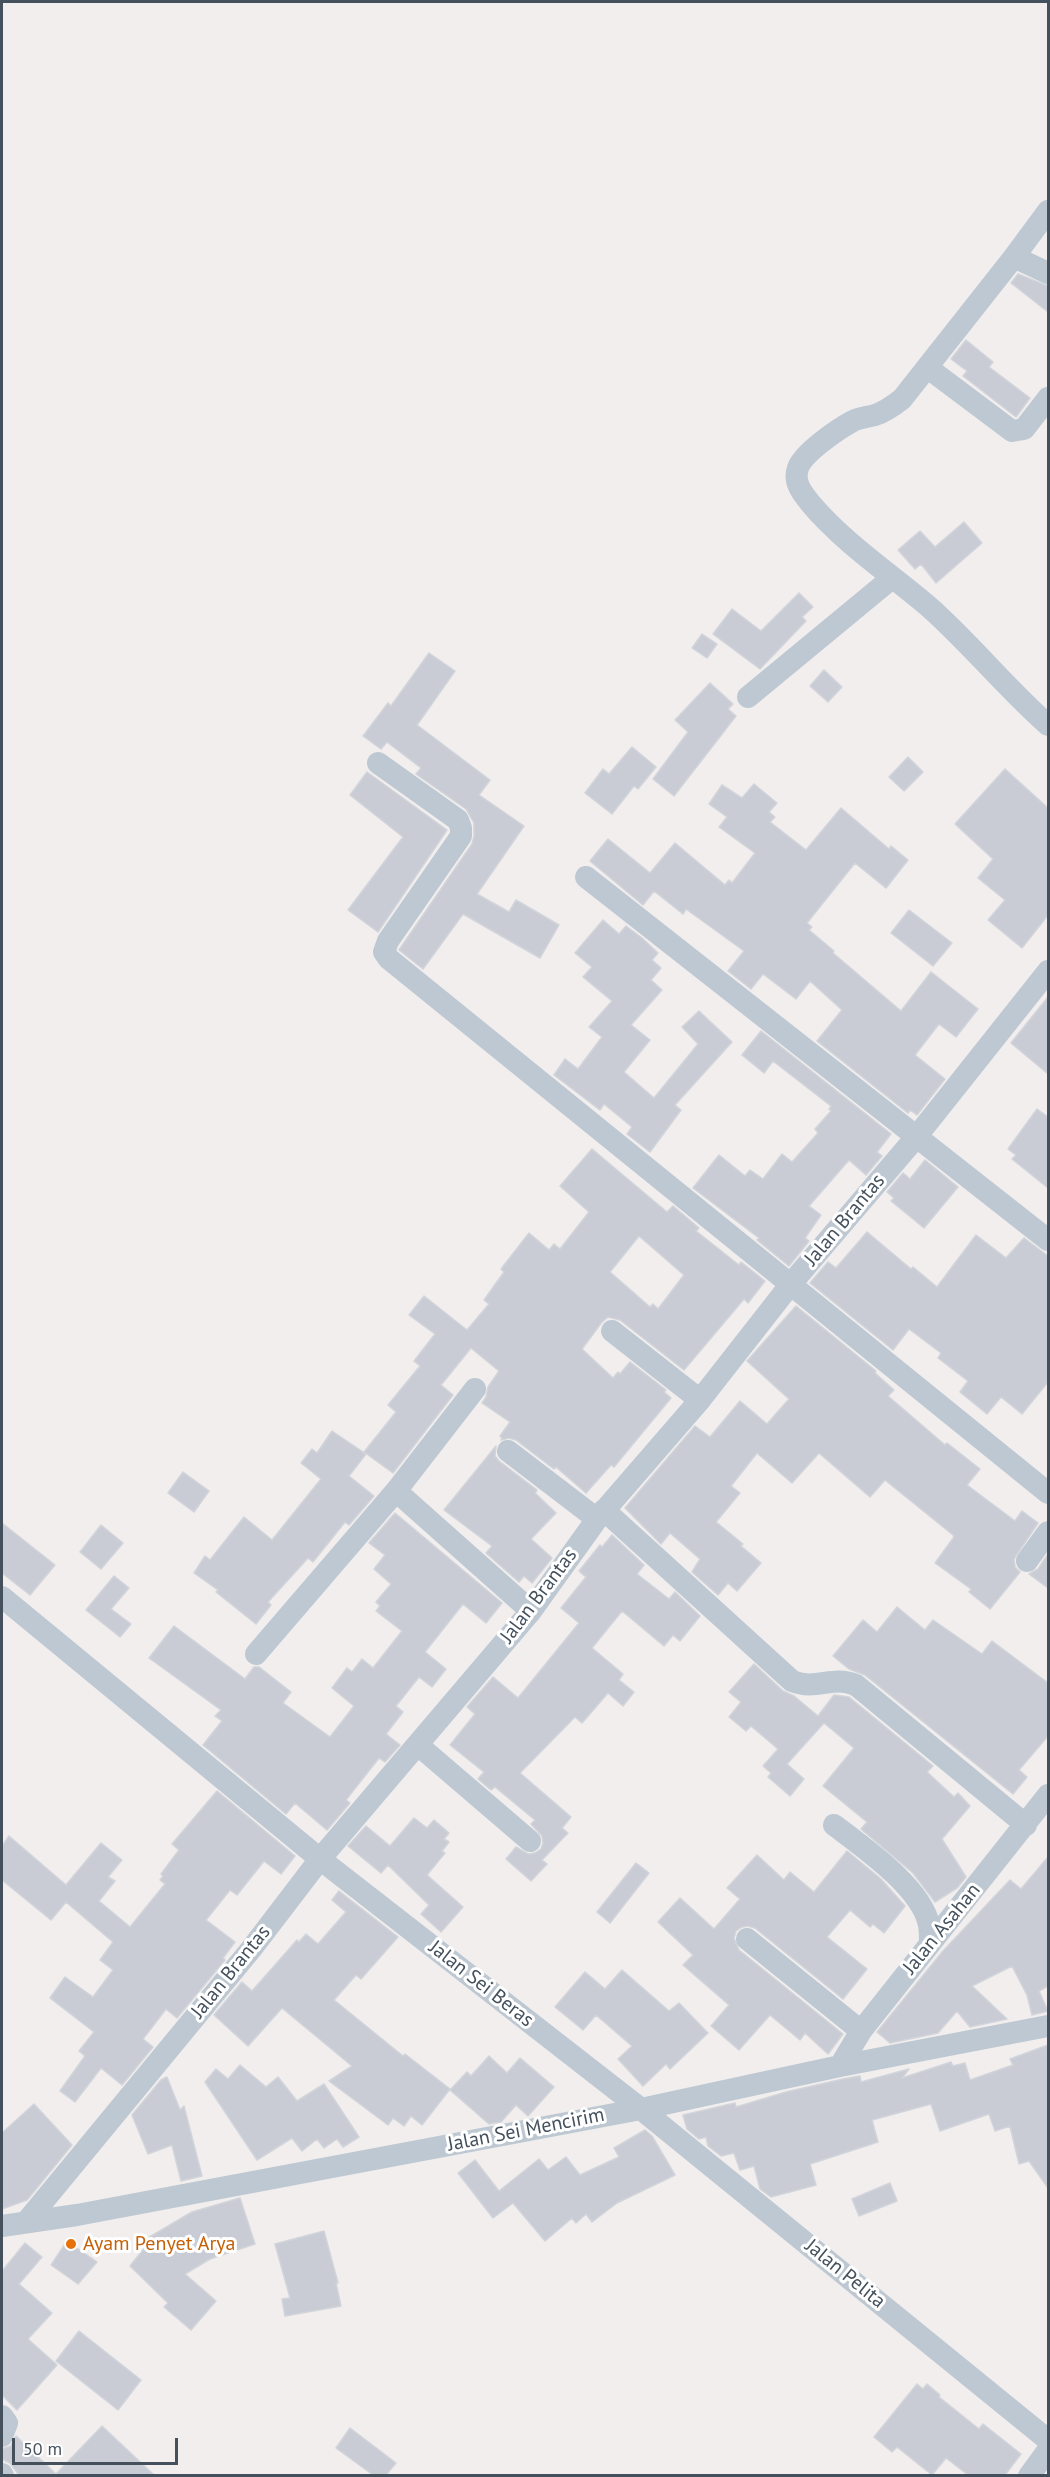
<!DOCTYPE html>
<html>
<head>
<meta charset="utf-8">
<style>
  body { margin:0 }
  #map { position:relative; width:1050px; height:2477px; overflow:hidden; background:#f1eeed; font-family:"PT Sans",sans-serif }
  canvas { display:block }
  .frame { position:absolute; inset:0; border:3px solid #44515d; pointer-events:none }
  .scale { position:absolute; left:12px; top:2438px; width:166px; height:27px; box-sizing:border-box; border:3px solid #44515d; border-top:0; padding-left:8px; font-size:18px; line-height:21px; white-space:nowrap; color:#44515d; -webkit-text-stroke:4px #fff; paint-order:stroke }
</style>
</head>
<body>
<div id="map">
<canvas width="1050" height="2477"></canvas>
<div class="frame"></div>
<div class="scale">50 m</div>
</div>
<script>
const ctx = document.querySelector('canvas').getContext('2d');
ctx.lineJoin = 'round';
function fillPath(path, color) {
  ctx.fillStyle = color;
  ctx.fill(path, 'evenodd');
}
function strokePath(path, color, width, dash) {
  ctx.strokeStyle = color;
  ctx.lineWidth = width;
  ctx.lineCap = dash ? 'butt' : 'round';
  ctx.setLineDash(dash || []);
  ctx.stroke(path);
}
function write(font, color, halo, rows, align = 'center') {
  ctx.font = font + ' "PT Sans",sans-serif';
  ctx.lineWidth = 6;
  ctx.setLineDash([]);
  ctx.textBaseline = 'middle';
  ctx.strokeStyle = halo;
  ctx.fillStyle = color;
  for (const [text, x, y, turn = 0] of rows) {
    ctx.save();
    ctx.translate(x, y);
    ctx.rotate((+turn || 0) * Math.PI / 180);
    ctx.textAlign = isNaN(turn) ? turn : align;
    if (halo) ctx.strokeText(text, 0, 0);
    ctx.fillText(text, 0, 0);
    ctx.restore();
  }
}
const building = new Path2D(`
  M1018,274l30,12v26l-37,-29z
  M966,340l27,22 -4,5 41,31 -14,19 -53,-41 4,-5 -16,-12z
  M964,522l18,21 -46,40 -15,-19 -6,5 -17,-19 22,-19 15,16z
  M799,593l14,14 -11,10 4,4 -46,48 -47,-35 19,-25 29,22z
  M702,634l15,10 -10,14 -15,-10z
  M429,653l26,18 -38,54 73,55 -11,15 45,31 -47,68 32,18 7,-12 43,25 -19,33 -77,-44 -40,55 -24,-19 73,-106 2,-8v-13l-8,-14 -50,-35 5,-6 -34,-26 -6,7 -18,-13 25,-33 3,3z
  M824,670l18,17 -14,15 -18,-16z
  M710,683l23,21 -5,5 8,7 -62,80 -21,-17 35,-47 -13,-12z
  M632,747l24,20 -18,22 -4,-3 -22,28 -27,-21 18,-24 6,5z
  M908,757l15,15 -19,19 -15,-14z
  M1005,769l43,39v107l-26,33 -34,-28 17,-20 -27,-22 15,-19 -38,-35z
  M367,772l80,58 -69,102 -30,-22 55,-73 -53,-42z
  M754,784l23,19 -8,9 6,5 -5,5 36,28 35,-42 48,41 2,-3 17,14 -22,28 -31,-25 -48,60 5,4 -3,3 25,21 -1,2 68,58 30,-39 47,37 -22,28 -17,-13 -24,31 30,24 -28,36 -7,-5 -2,3 -91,-72 25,-31 -32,-29 -14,18 -33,-25 -12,15 -23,-18 16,-20 -58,-42 -3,5 -29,-23 -11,14 -53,-44 18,-22 42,34 25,-30 50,42 4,-5 3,3 23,-30 -36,-26 8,-10 -18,-13 13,-19 20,13z
  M909,910l43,33 -19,23 -42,-33z
  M603,920l16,14 7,-8 16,12 16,15 -6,7 9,8 -10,12 11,10 -31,35 19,15 -26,32 30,26 44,-54 -16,-17 17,-16 33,31 -57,63 6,5 -31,42 -23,-18 5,-7 -28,-23 -4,6 -46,-35 11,-16 13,10 24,-32 -13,-10 23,-26 -29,-24 9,-10 -17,-14z
  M1048,997v77l-37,-31z
  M761,1031l130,103 -14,18 5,4 -16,19 -17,-15 -40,46 12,9 -16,23 4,3 -20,25 -32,-26 2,-2 -66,-50 26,-33 26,21 5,-6 13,9 19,-25 10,8 26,-29 -3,-4 16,-18 -2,-2 2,-3 -58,-45 -9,12 -22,-18z
  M1037,1109l11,8v71l-36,-29 4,-4 -8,-6z
  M592,1149l75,63 6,-6 26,22 -3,3 43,34 2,-3 24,19 -17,22 -4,-4 -60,71 -64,-50 -12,-3 -6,5 -20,27 31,29 5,-6 2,2 10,-12 36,28 -2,2 7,6 -57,69 -3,-2 -25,28 -30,-26 -2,2 -38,-29 -7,-2 -8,2 1,-2 -2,-2 10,-14 -28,-19 4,-6 2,-10 11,-16 -28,-23 -30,37 12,10 -60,78 -29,-21 32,-40 -8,-7 32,-39 -6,-5 21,-27 -26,-19 15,-19 43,34 22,-26 -5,-4 20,-28 -3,-3 28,-36 20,17 5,-6 6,5 29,-37 -29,-26zM639,1236l45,39 -26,34 -5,-5 -3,3 -40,-35z
  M925,1160l33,27 -34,41 -33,-27 3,-3 -7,-6 16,-19 7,6z
  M867,1232l44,37 2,-2 24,20 39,-52 30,23 18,-20 24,18v126l-26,32 -21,-17 -14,17 -27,-22 8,-11 -30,-23 3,-5 -32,-24 -16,21 -83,-67 18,-21 8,6z
  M796,1306l80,65 -1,2 19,17 -6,6 57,49 2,-2 33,26 -13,16 48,36 7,-10 16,12 -24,36 1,8 5,5 -30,37 -21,-17 2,-3 -36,-26 19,-26 -1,-2 -68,-55 -15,17 -51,-44 -27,30 -35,-30 -26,33 9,7 -24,29 27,22 -2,2 20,17 -24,28 -9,-8 -10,12 -26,-23 8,-13 -30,-26 -9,11 -36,-36 70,-82 15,11 30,-36 27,23 22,-25 -42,-38z
  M332,1431l34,23 -17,22 25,20 -25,29 -4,-3 -32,40 -5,-4 -40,44 3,3 -15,19 -40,-32 2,-2 -24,-17 11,-17 5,4 34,-43 28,23 49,-61 -20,-16 11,-14 5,4z
  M496,1446l-1,10 4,5 38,29 -2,3 21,20 -25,26 21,19 -20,25 -8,-7 -5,6 -33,-29 6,-7 -48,-36z
  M183,1472l26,19 -15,21 -26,-19z
  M395,1513l107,90 -16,20 -23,-19 -38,48 21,17 -14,18 -13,-10 -23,29 7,6 -17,22 14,11 -15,17 -6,-4 -33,42 4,3 -23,27 -32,-27 -9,11 -83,-69 19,-24 -7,-5 6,-6 -72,-52 25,-32 71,53 9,-12h5l32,25 -8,11 47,34 24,-31 -22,-18 15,-20 5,4 10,-13 11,9 29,-37 -26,-20 4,-5 -4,-4 15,-18 -17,-15 11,-14 -16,-12z
  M2,1523l53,42 -25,30 -28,-22z
  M101,1525l22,18 -22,26 -21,-17z
  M612,1535l32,30 -7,9 32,25 6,-7 25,24 -20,25 -7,-6 -9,11 -42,-35 -30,37 31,26 -4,6 15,12 -11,14 -15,-13 -26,30 -7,-6 -55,56 51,44 -9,11 6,5 -26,27 5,4 -16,17 -25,-22 10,-12 12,7 7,-1 6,-4 2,-6 -1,-7 -11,-12 4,-4 -40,-33 -4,3 -13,-11 6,-7 -34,-27 25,-31 -8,-7 26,-30 25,21 61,-75 -18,-15 25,-31 -7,-6 21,-26 2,2z
  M1048,1554v34l-19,-14 9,-5z
  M114,1576l15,12 -18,21 20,15 -11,13 -34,-27z
  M897,1607l28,23 8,-10 49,34 10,-13 56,42v53l-29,34 8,7 -14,17 -148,-119 -16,-6 -16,-13 30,-36 14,12z
  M754,1664l29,27 11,5 24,20 16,-21 15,2 84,69 -6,6 27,25 4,-4 12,13 -28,33 24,38 -9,11 -22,14 -22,-29 -52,-44 6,-7 -44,-36 31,-38 -30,-25 -37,41 17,15 -14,17 -22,-19 3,-4 -8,-7 15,-17 -27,-23 -5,5 -17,-14 12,-15 -12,-10z
  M217,1791l78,65 -14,18 -17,-13 -27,34 -7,-5 -24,30 29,22 -12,16 2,2 -48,58 -11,-9 -23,30 10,8 -31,38 -21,-17 -26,34 -15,-11 25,-35 -6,-5 15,-19 -44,-34 15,-21 28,20 20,-27 -13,-10 13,-18 -47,-40 -15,18 -49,-40v-34l7,-10 57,49 35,-42 21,17 -14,17 7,4 -16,20 31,26 35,-43 -5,-4 3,-4 -2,-2 18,-24 -7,-6z
  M414,1818l13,10 7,-8 15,13 -5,6 5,3 -7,9 3,2 -18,22 36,32 -22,25 -20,-18 8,-9 -41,-40 -7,8 -33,-27 18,-20 24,20z
  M847,1851l34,28 24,27 -21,27 -11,-9 -3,3 -20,-17 -23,27 40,32 -24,30 -88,-71 -7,-2 -6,1 -6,4 -2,7 5,12 104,84 -15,20 -23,-21 -5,7 -30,-25 -31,35 -28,-24 18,-21 -46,-40 10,-10 -35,-33 22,-24 34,31 26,-30 -13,-11 30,-33 27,25 6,-8 24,20z
  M1048,1857v129l-9,5 9,20 -16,4 -5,-20 -15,-29 -40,20 35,33 -37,8 -13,-16 -19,22 -48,10 -13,-11 66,-81 67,-71 11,9z
  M636,1863l13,10 -39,50 -13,-11z
  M339,1891l59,46 -37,42 -5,-4 -22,25 69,56 2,-2 45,35 -28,36 -11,-9 -7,10 -11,-8 -5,7 -59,-44 23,-15 -70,-58 -34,38 -34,-31 28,-33 10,9 45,-51 2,2 7,-8 12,10 28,-32 -14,-12z
  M622,1970l47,41 10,-8 29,30 -38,36 -4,-5 -23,22 -25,-27 14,-13 -36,-31 -13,15 -28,-23 30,-35 20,17z
  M1048,2045v143l-19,-27 -10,3 -9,-38 -15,5 -6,-17 -49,17 -9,-27 -59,16 6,22 -68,22 6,21 -45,12 -11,-8 -6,-23 -14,4 -6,-17 -13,3 -13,-10 -2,-9 -7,2 -12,-10 -4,-14 52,-12 1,4 50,-15 57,-13 17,-3 1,6 48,-13 -7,9 49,-16 2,4 12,-3 5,17 43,-15 -3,-6z
  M489,2056l18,17 13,-15 34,29 -26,29 -12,-11 -15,17 -12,2 -39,-34 17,-18 4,4z
  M240,2065l26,22 12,-10 19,24 27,-17 35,53 -16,10 -6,-8 -13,9 -7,-9 -15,12 -10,-13 -35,22 -52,-78 11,-13 12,10z
  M167,2077l13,33 4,-4 18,70 -21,5 -9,-36 -24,9 -16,-39 29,-35z
  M34,2104l38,41 -45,55 -25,9v-76z
  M645,2130l7,6 23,39 -58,28 -25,19 -6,-8 -10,9 -4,-5 -27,23 -32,-38 -20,15 -35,-45 17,-13 24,31 40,-32 9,11 18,-13 14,18 39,-18 -5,-9z
  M890,2183l7,18 -38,15 -7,-17z
  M240,2198l15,46 -45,15 -25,15 31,27 -25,29 -27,-23 4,-4 -38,-37 16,-20 -5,-4 51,-30z
  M324,2231l14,52h-2l5,23 -56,10 -3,-17 8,-1 -15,-54z
  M67,2241l30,21 -19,22 -27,-19z
  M25,2243l17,14 -23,27 33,29 -24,26 29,26 -40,45 -15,-15v-127l1,2z
  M79,2331l62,49 -23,30 -62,-49z
  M917,2384l6,5 4,-5 13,11 -1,2 40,32 4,-5 38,30 -16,21h-37l-22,-17 -14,17 -35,-28 -5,5 -18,-15z
  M102,2426l52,49h-135l-9,-12 -8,-4v-10l9,-3 5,-10 40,38z
  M350,2428l46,35 -10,12h-13l-37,-27z`);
fillPath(building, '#c9ccd4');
strokePath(building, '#d1d4da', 1.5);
strokePath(new Path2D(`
  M1014,257l34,-46
  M1048,273l-34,-16 -112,142c-9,7 -17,13 -27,16 -7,2 -16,3 -22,6 -15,8 -50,32 -55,47 -5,14 4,25 13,36 33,39 78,69 117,102 42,37 78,82 120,119
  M928,368l84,63 12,-2 24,-31
  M748,697l144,-119
  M378,763l80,57 3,8v8l-73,105 -4,11 5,7 659,534
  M586,877l462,363
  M612,1331l88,69
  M508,1451l89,68
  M396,1491l79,-102
  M604,1510l188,171c25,10 40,-6 64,4l170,140
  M1027,1561l21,-29
  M2,1597l318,262 321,250 407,331
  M256,1654l140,-163 135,120
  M418,1745l112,96
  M834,1825c29,22 88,63 95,100 1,6 1,13 1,19
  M747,1939l114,92
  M840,2066l21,-35 187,-236
  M27,2221l225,-273 68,-89 211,-248 66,-92 103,-119 90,-115 127,-149 131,-165
  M2,2226l75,-11 564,-106 199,-43 208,-40
  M2,2416l5,7 -5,13
  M2,2474l1,2
  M1029,2476l19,-26`), '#bdc8d2', 22);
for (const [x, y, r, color] of [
  [71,2244,6,"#e8710a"]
]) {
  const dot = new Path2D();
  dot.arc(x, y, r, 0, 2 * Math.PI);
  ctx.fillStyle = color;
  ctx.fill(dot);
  strokePath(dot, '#fff', 2);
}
write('20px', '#44515d', '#fff', [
  ["Jalan Brantas",845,1220,-50],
  ["Jalan Brantas",539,1596,-53],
  ["Jalan Asahan",942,1929,-51],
  ["Jalan Brantas",231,1972,-51],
  ["Jalan Sei Beras",481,1984,38],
  ["Jalan Sei Mencirim",526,2130,-11],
  ["Jalan Pelita",845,2274,39]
]);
write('20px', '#c56008', '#fff', [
  ["Ayam Penyet Arya",83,2244]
], 'left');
</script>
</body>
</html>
